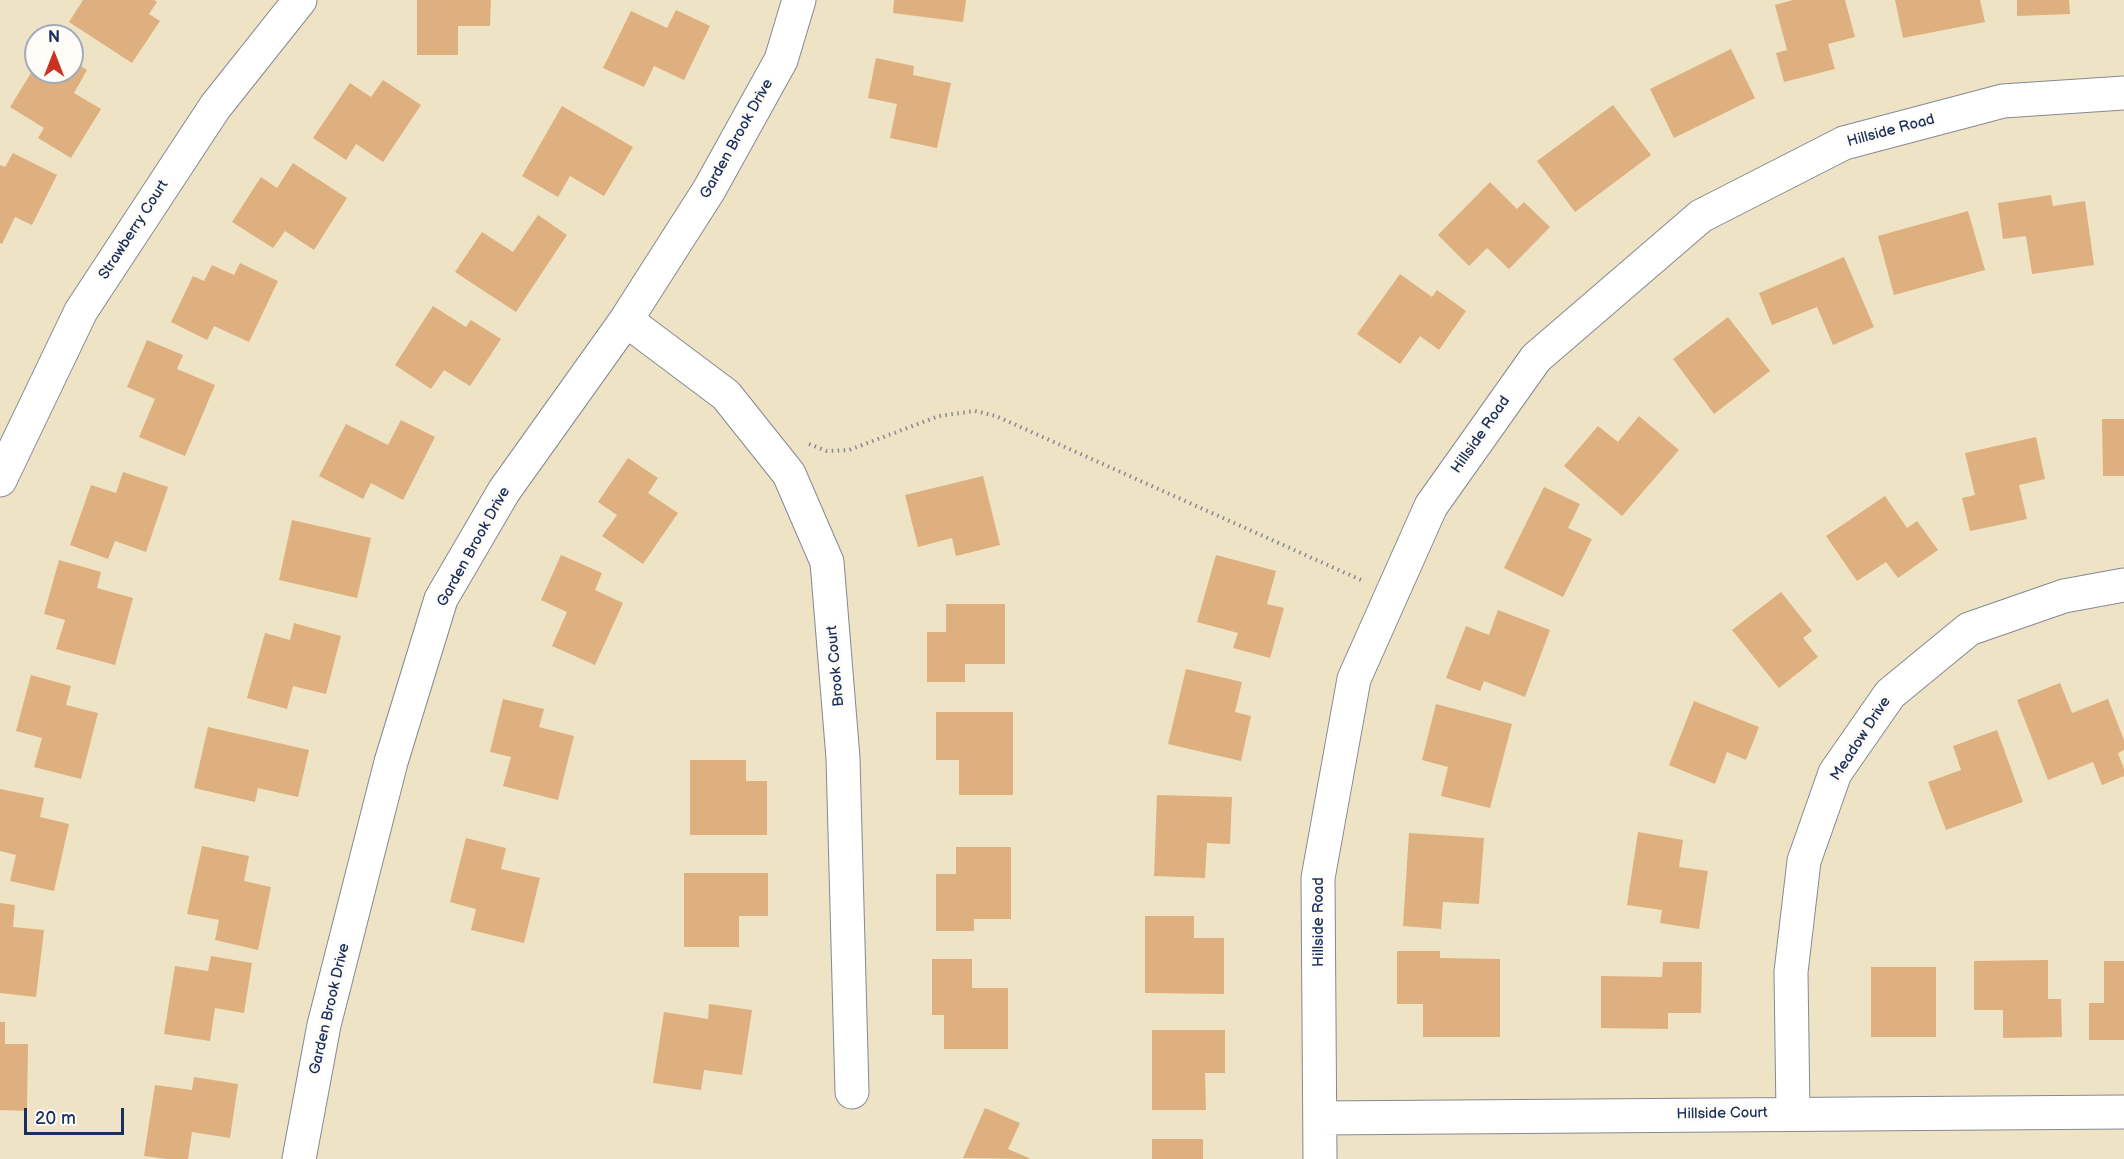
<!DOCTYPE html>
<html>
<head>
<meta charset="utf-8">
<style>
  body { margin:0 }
  #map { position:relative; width:2124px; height:1159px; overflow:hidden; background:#efe3c6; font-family:"Balsamiq Sans",sans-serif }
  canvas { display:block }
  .north { position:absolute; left:24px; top:24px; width:60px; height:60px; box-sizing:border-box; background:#fdfcf7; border:2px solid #a3aaba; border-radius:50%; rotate:0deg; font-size:16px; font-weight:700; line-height:24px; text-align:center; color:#1b2f5e }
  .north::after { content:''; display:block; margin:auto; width:21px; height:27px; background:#c8321e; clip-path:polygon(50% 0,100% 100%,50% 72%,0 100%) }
  .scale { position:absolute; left:24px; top:1108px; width:100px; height:27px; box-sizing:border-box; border:3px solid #1b2f5e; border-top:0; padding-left:8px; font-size:18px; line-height:21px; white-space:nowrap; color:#1b2f5e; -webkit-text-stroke:4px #fdfcf7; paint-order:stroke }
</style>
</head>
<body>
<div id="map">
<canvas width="2124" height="1159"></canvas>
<div class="north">N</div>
<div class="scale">20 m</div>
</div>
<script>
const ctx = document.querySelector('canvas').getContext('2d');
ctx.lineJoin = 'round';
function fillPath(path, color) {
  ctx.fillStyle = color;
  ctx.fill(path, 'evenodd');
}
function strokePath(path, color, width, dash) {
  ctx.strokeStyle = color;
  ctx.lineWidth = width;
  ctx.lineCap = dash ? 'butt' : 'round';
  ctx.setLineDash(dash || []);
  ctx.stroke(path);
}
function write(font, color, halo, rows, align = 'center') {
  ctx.font = font + ' "Balsamiq Sans",sans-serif';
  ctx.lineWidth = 6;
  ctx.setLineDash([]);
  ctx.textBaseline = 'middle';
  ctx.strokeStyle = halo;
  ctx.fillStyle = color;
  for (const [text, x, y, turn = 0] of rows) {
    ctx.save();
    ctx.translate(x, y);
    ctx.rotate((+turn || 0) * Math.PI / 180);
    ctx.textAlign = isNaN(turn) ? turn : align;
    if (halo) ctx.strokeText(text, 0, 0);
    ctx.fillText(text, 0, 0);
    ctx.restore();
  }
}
fillPath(new Path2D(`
  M83,0h71l3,2 -8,12 11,7 -28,42 -63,-41z
  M417,0h74l-1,26h-32v29h-41z
  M894,0h72l-3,22 -70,-9z
  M1793,0h52l10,37 -27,7 7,25 -51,13 -8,-29 11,-3 -12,-45z
  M1895,0h85l5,22 -82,16z
  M2017,0h52l1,14 -53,2z
  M676,10l34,16 -26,54 -30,-14 -10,21 -41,-19 28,-57 36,17z
  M1731,49l24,49 -81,40 -24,-49z
  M876,58l38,8 -1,9 38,8 -14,65 -47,-10 7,-34 -29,-6z
  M72,61l15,9 -13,23 27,16 -30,49 -33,-20 6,-10 -34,-21 26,-42v7h36z
  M383,80l38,25 -38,57 -27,-18 -10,16 -33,-22 37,-55 21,14z
  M1613,105l38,50 -76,57 -38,-51z
  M562,106l71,41 -29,49 -34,-20 -12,21 -36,-21z
  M13,153l44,22 -25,50 -17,-8 -13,27 -2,-1v-78l5,2z
  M293,163l54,35 -33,52 -29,-19 -12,17 -41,-26 29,-45 16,11z
  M1490,182l27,27 7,-7 26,25 -41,42 -22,-21 -18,18 -31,-31z
  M2051,195l2,11 32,-5 9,64 -62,9 -6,-38 -23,3 -5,-36z
  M1968,211l17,59 -91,25 -16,-59z
  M538,215l29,20 -51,77 -61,-40 27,-40 31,20z
  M1844,257l30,70 -41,18 -16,-38 -45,18 -13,-32z
  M240,263l38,18 -29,61 -35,-16 -7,14 -36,-18 22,-46 11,5 8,-16 22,10z
  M1400,274l32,23 5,-7 29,21 -27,39 -19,-14 -20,28 -43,-30z
  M433,306l33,21 5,-7 30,19 -31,47 -26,-16 -13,19 -36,-24z
  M1728,317l42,54 -56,43 -41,-55z
  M147,340l36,15 -6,14 38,16 -30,71 -46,-19 16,-38 -28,-12z
  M1639,416l40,34 -57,66 -58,-50 34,-40 20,16z
  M2102,419h22v57h-21z
  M401,420l34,17 -32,63 -32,-17 -8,16 -44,-23 27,-52 42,21z
  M2036,437l9,42 -26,6 8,34 -57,12 -8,-33 13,-3 -10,-42z
  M628,458l30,20 -10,15 30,20 -35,51 -41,-28 15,-21 -19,-13z
  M123,472l45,15 -22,65 -31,-11 -7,18 -38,-14 21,-60 25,8z
  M983,476l17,69 -44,11 -4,-18 -34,9 -13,-52z
  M1544,487l36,17 -12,24 24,11 -29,58 -59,-29z
  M1885,496l22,32 10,-7 21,29 -40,28 -12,-16 -29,19 -31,-45z
  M292,520l79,18 -14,60 -78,-18z
  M561,555l41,18 -7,17 28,13 -28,62 -43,-19 15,-34 -26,-12z
  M1216,555l60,16 -9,33 17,4 -14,50 -37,-10 5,-15 -41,-11z
  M59,560l42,12 -4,16 36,10 -18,67 -59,-16 9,-29 -21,-6z
  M1781,592l31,39 -9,7 15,19 -39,31 -47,-58z
  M946,604h59v60h-40v18h-38v-50h19z
  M1498,610l52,20 -25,67 -41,-16 -4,10 -34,-13 20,-52 23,9z
  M294,623l47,13 -15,58 -33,-8 -6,23 -40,-11 18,-65 25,7z
  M1186,669l56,13 -7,30 16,4 -10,45 -73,-17z
  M31,675l40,11 -5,19 32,8 -17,66 -47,-12 8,-29 -26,-7z
  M2060,683l12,30 36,-14 16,41v10l-6,3 6,16v7l-22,9 -9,-23 -45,18 -31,-80z
  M503,699l41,10 -5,18 35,9 -16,64 -55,-14 8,-29 -21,-5z
  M1694,701l65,26 -13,33 -19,-8 -12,32 -46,-19z
  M1436,704l76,20 -22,84 -49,-12 7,-29 -26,-7z
  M936,712h77v83h-54v-35h-23z
  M208,727l101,23 -11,47 -40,-9 -3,14 -61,-14z
  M1997,730l26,72 -77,28 -18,-48 33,-12 -8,-24z
  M690,760h56v21h21v54h-77z
  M0,789l44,9 -4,19 29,7 -15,67 -44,-10 6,-26 -16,-4z
  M1157,795l75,2 -2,47 -23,-1 -2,35 -51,-2z
  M1638,832l45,8 -4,27 29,4 -9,58 -39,-6 2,-13 -35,-5z
  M1409,833l75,5 -5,66 -36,-2 -2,27 -38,-3z
  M466,838l40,10 -5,21 39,9 -16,65 -53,-13 5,-21 -26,-7z
  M202,846l47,10 -5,25 27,6 -13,63 -43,-10 4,-20 -32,-6z
  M956,847h55v72h-37v12h-38v-57h20z
  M684,873h84v43h-29v31h-55z
  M0,903l15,2 -2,22 31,3 -8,67 -36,-4z
  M1145,916h49v22h30v56l-79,-1z
  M1397,951h43v7l60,1v78h-77v-33h-26z
  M211,956l41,7 -8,50 -29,-5 -5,33 -46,-7 11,-68 33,5z
  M932,959h40v29h36v61h-64v-34h-12z
  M2048,960v39h13l1,38 -59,1v-28h-29v-49z
  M2104,961h20v79h-35v-37h15z
  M1663,962h39l-1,51h-33v16l-67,-1v-52l61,1z
  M1871,967h65v70h-65z
  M709,1004l43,6 -10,65 -38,-5 -3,20 -48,-7 11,-71 44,7z
  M0,1022h5v22h23l-1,67 -27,-1z
  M1152,1030h73v43h-20l1,37h-54z
  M194,1077l44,7 -8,54 -38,-6 -4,27h-21l-23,-3 11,-71 37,5z
  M985,1108l35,15 -12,26 23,10 -68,-1z
  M1152,1139h51v20h-51z`), '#deb07f');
const minor = new Path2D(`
  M626,320l100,75 63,79 38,88 16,196 9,334
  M0,480l81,-169 134,-204 85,-107
  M1793,1114l-2,-142 13,-111 31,-88 55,-79 79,-65 95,-33 60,-11
  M1320,1118l804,-6
  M299,1159l25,-134 67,-263 50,-163 63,-108 122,-171 83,-130 72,-130 18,-60
  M1320,1159l-2,-281 36,-199 77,-173 105,-148 165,-142 143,-73 159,-42 121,-8`);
strokePath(minor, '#858992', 35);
strokePath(new Path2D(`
  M809,444l18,7 22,-1 90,-34 36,-5 21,5 365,164`), '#858992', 4, [1.5, 4.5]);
strokePath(minor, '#fff', 33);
write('15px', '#1b2f5e', '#fdfcf7', [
  ["Hillside Road",1891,131,-15],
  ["Garden Brook Drive",737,139,-61],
  ["Strawberry Court",134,230,-57],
  ["Hillside Road",1481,435,-55],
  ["Garden Brook Drive",474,547,-61],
  ["Brook Court",836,666,-95],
  ["Meadow Drive",1861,739,-57],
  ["Hillside Road",1319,922,-90],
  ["Garden Brook Drive",330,1009,-77],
  ["Hillside Court",1722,1114,-1]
]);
</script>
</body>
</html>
